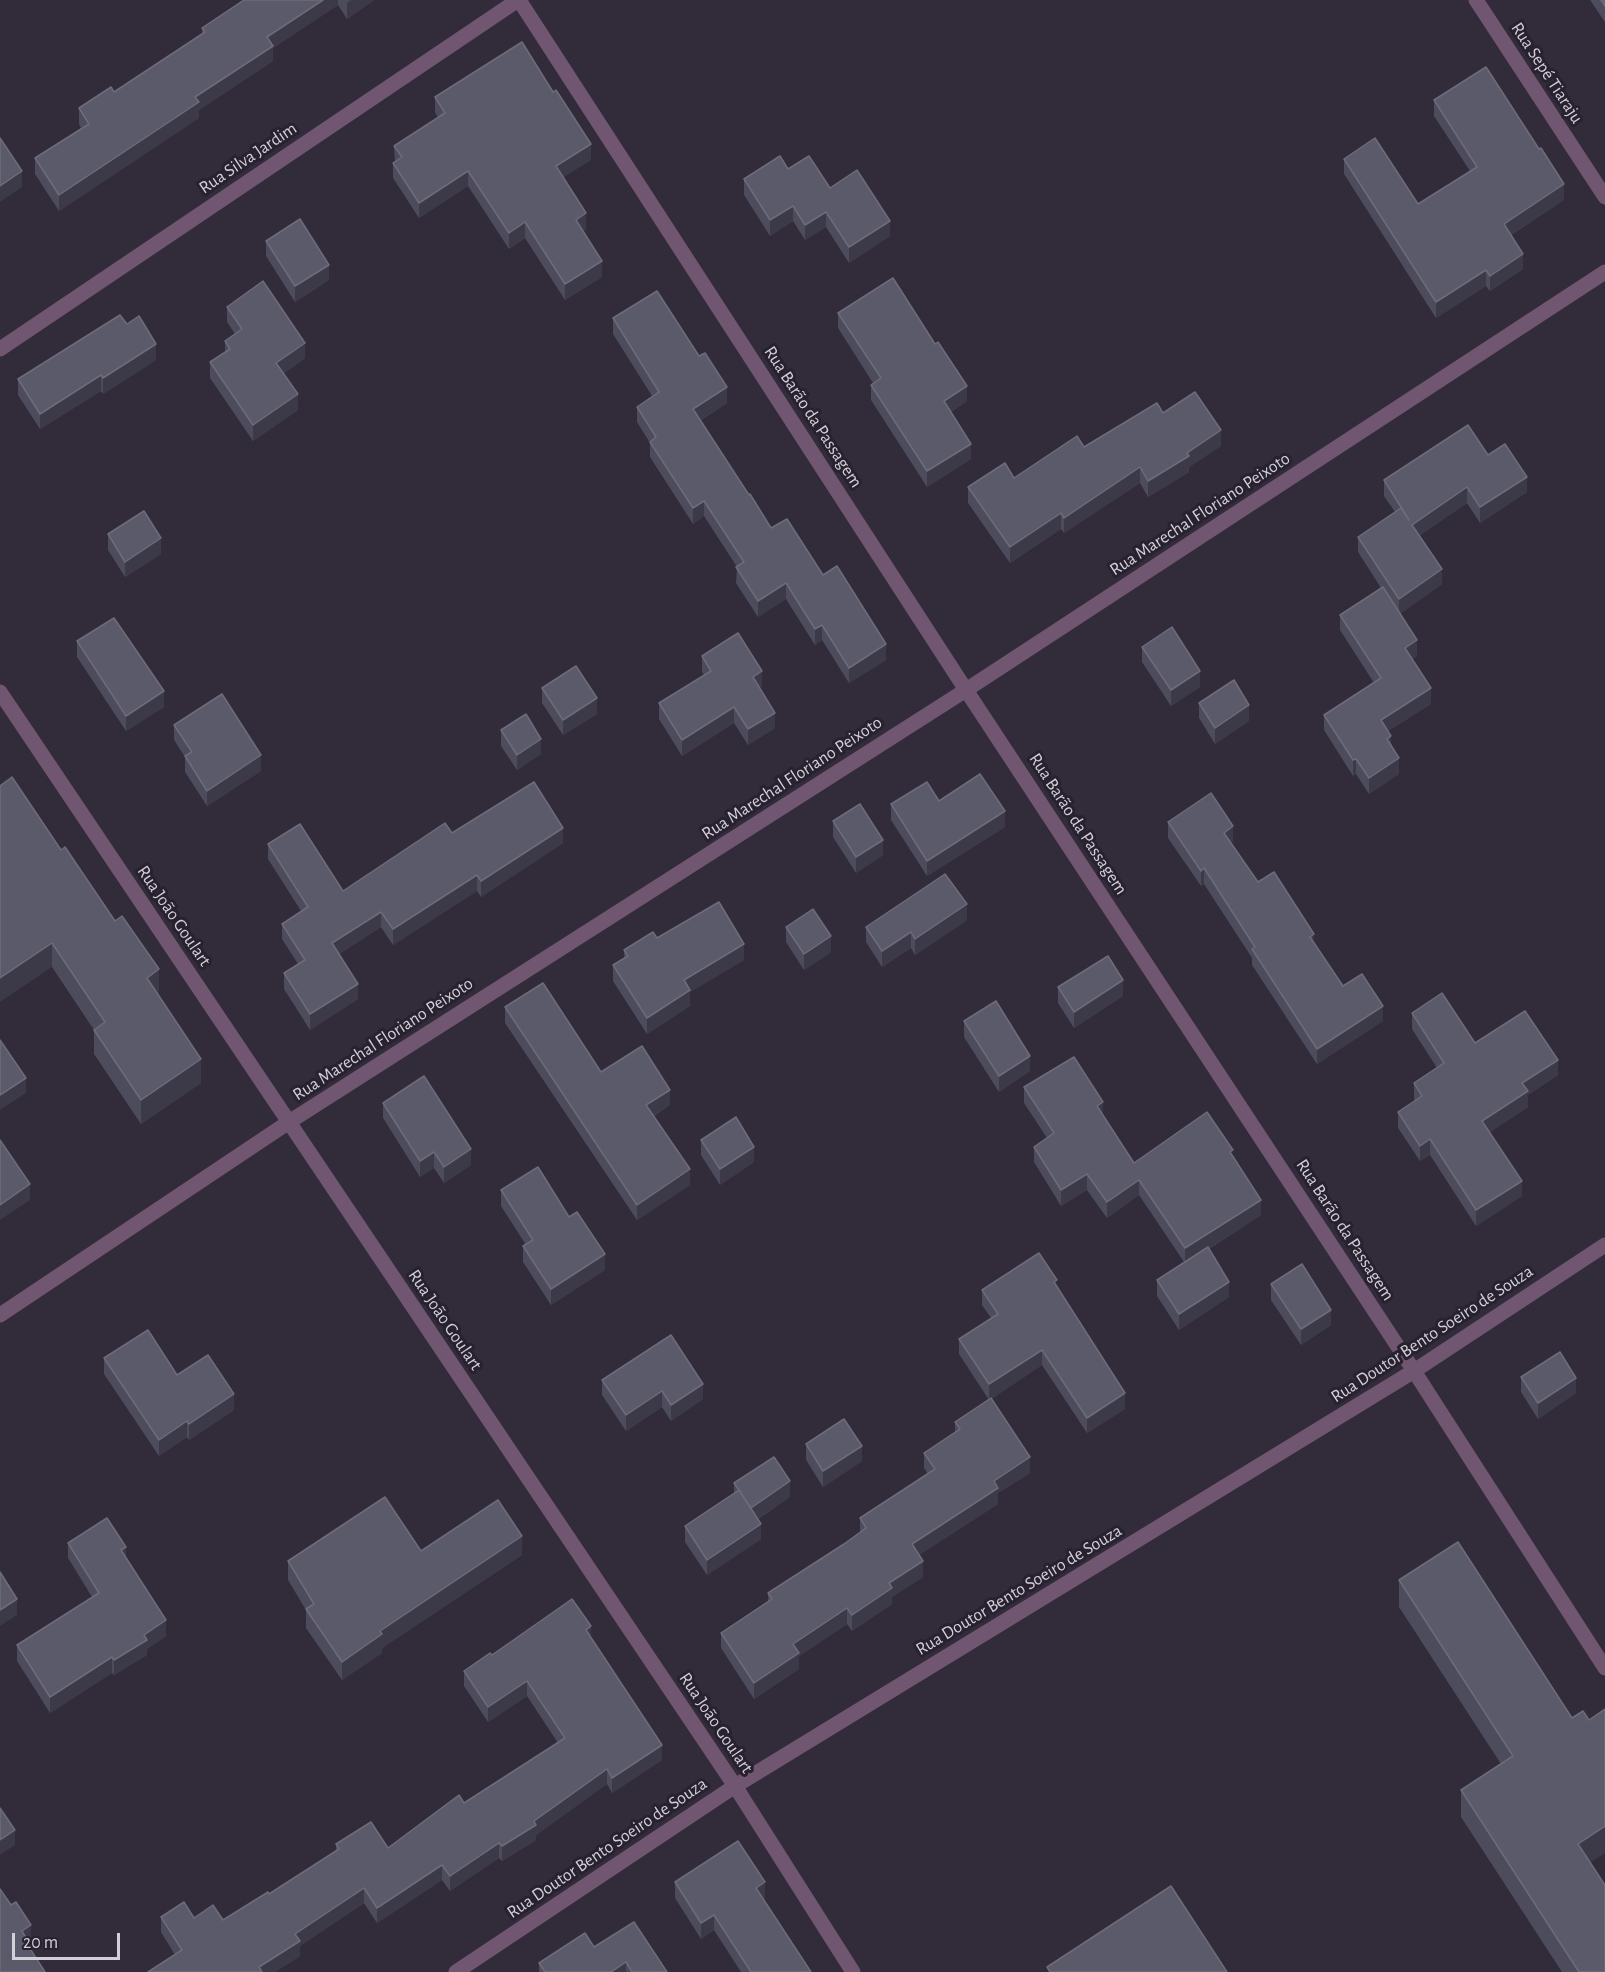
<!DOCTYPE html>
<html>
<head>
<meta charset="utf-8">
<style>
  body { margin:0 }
  #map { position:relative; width:1605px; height:1972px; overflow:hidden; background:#322b3a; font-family:"Alegreya Sans",sans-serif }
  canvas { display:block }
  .scale { position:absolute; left:12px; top:1933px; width:108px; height:27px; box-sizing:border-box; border:3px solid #d3cfd9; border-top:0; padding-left:8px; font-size:18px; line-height:21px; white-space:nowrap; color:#d3cfd9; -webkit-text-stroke:4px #282130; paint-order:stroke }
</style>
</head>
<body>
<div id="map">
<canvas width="1605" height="1972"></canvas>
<div class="scale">20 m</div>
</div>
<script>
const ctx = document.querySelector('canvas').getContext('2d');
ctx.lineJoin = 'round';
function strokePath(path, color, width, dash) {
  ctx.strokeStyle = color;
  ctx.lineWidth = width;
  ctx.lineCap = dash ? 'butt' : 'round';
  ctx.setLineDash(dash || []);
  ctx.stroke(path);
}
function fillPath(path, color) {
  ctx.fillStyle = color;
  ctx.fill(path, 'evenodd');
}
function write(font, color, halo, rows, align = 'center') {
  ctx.font = font + ' "Alegreya Sans",sans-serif';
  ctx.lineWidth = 6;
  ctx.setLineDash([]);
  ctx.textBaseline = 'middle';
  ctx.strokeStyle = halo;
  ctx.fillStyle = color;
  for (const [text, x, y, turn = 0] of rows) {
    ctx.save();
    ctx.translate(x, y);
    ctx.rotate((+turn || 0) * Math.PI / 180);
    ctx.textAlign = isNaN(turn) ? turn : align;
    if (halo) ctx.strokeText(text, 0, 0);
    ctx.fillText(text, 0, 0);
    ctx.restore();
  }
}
strokePath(new Path2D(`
  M519,0l447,690 448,681 191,297
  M1476,0l129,197
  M0,349l518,-349
  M0,1315l289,-193 677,-432 639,-418
  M456,1972l279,-186 679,-415 191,-126`), '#715672', 15);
strokePath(new Path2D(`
  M0,692l735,1094 118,186`), '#715672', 15);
fillPath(new Path2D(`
  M244,0h130l-27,19 -9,-14 -65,43v13l-74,49v8l-140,93 -24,-37v-16l46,-30 -2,-4v-16l35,-16 88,-58v-6z
  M1590,0h15v22z
  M435,97l156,63 -28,17 23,52 -3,2 19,46 -37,23 -40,-62 -16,11 -41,-63 -49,32 -26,-40v-15l2,-1 -1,-16 44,-28 -3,-6z
  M1434,100l130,100 -53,35 12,34 -33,22 -4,-5 -50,32 -92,-144v-15l74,45 52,-33 -36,-55z
  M788,169l42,19 60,48 -41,27 -23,-36 -21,13 -12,-19 -23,15 -26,-41v-16z
  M266,241l63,39 -34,22 -29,-46z
  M227,307l78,51 -22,16 15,36 -45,31 -43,-63v-16l15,-10v-11l10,-7 -8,-12z
  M838,313l129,88 -16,11 20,47 -44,28 -56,-87v-15l2,-2 -35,-55z
  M613,318l114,85 -26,17 48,75 22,33 52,47 63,85 -37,23 -27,-43 -7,5 -29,-46 -28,18 -22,-34 1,-16 -33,-51 -11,8 -43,-67v-14l-13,-21v-15l15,-11 -39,-62z
  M127,324l29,36 -53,34 -2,-3 -61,38 -22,-34v-16z
  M1163,413l58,33 -32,21v5l-41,25 -8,-14 -76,50 -3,-4 -51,34 -42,-60v-16l46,-9z
  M1488,455l39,37 -47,31 -13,-20 -47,32 22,49 -42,30 17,42 -5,3 19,45 -43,27 11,43 -30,20 -13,-20 -3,2 -29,-46v-15l50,-32 -34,-53v-15l41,-27 -23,-36v-15l37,-25 -11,-16v-16z
  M108,534l53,20 -36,23 -17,-27z
  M77,641l87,66 -38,24 -49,-74z
  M1142,647l58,40 -29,19 -29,-44z
  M702,656l60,30 -2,2 15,40 -27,17 -14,-22 -52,33 -23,-37v-16l45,-28 -2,-3z
  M542,688l55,26 -34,21 -21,-32z
  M1199,703l50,18 -34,23 -16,-26z
  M174,725l87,46 -54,35 -22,-34v-15l-11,-17z
  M501,730l40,24 -24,16 -16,-24z
  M0,786l159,207 -1,1 43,89 -60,41 -47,-70v-24l-42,-63z
  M939,801l66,26 -78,49 -36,-56v-16z
  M833,821l50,34 -27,18 -23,-36z
  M1168,822l65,20 -2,1 27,39 56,61 29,43 40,35 -66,43 -65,-99v-7l-48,-74 -3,2 -33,-48z
  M452,833l111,10 -82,54 -4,-6 -84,54 -12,-18 -42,27 19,45 -48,31 -26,-41v-16l14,-9 -16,-25v-15l19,-13 -33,-52v-15l75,47z
  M967,920l-52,35 -4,-7 -29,19 -16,-25v-15z
  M786,927l45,25 -27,18 -18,-28z
  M657,938l87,22 -54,32v14l-43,28 -34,-53v-16l11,-7v-8z
  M1058,987l65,9 -49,32 -16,-25z
  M505,1007l96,65 69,33 -16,11 36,69 -53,35 -132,-197z
  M1412,1013l63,30 83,32 -30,20v12l-38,25 32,64 -46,30 -46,-71 -10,6 -22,-33v-16l17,-11 -1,-2v-16l23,-15 -25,-39z
  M964,1021l66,50 -31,21 -35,-55z
  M1024,1087l79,29 31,47 99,-6 28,58 -52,34 20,48 -50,33 -22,-34v-16l27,-18 -45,-67 -32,23 -20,-28 -26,16 -27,-44v-15l13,-9 -23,-35z
  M383,1103l88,62 -27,18 -10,-15 -14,9 -37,-59z
  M701,1140l53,22 -34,23 -19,-30z
  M501,1190l68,27 36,53 -54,35 -28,-43v-16l3,-1 -25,-39z
  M1271,1284l60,41 -30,20 -30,-45z
  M1057,1287l68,122 -38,24 -45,-68 -51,34 39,74 -32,20v11l-79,51 4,22 -31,20v7l-40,27 -5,-7 -48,32v13l-45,30 -33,-51v-15l47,-32v-8l76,-49 16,-12v-14l68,-44 -4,-6v-15l31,-21v-10l34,-22 -30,-46v-15l32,-21 -9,-13v-15z
  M104,1358l130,52 -45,30 -2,-3 -28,19 -55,-82z
  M1521,1377l55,16 -38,26 -17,-27z
  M602,1380l101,19 -32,22 -9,-14 -36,24 -24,-36z
  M806,1444l56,17 -39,26 -17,-27z
  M734,1483l56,14 -32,22 3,20 -54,36 -22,-33v-16l49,-33z
  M68,1543l58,14 40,79 -19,13v6l-33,20 -2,-2 -62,40 -33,-52v-16l75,-48 -24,-39z
  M421,1551l101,4 -140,93v5l-40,27 -36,-52v-18l-18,-30v-19z
  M1399,1580l173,138 17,2 16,-11v144l-15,9 15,110h-43l-101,-155v-27l40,-26 -102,-157z
  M591,1638l71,122 -50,33 -5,-9 -71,51v5l-34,21 -3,-3 -49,33 -8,-11 -65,43 -13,-20 -64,43v10l-25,16h-127l27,-17 -14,-23v-15l33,1 29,2 46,-26 67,-43v-7l52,4 76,-45 94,-60 -31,-47 -39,26 -24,-36v-15l28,-16z
  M675,1882l90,16 -2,1 48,73h-70l-27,-42 -13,9 -26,-41z
  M594,1947l73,25h-128v-9z`), '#4d4c5c');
fillPath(new Path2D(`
  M323,0h15v5l-65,43v13l-74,49v8l-140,93v-16l136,-98 72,-60z
  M351,0h23l-27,19v-16z
  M591,144v16l-35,22v-16z
  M22,171v16l-22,15v-16z
  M468,171v15l-49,32v-15z
  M1564,184v16l-60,39v-15z
  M793,206v15l-23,15v-16z
  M826,212v15l-21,13v-15z
  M586,213v16l-10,7v-16z
  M890,221v15l-41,27v-16z
  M525,222v16l-16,11v-16z
  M1523,254v15l-33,22v-15z
  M602,261v16l-37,23v-16z
  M329,265v15l-34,22v-16z
  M1486,270v16l-50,32v-16z
  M305,343v15l-29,21v-16z
  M156,344v16l-53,34v-16z
  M101,375v16l-61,38v-15z
  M967,386v15l-23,16v-16z
  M727,387v16l-34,21v-15z
  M298,394v16l-45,31v-16z
  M1221,430v16l-32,21v5l-41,25v-16l39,-28z
  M971,444v15l-44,28v-16z
  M1140,467v16l-76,50v-15z
  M1527,477v15l-47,31v-16z
  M1467,487v16l-55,37v-15z
  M704,501v15l-11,8v-16z
  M1061,513v16l-51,34v-16z
  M161,538v16l-36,23v-15z
  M1442,569v15l-43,31v-16z
  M786,583v16l-28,18v-16z
  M822,625v15l-7,5v-16z
  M1417,640v16l-12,7v-15z
  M886,644v16l-37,23v-15z
  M762,671v15l-9,6v-15z
  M1200,671v16l-29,19v-16z
  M1431,688v16l-50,31v-15z
  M164,691v16l-38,24v-15z
  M597,698v16l-34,21v-15z
  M1249,705v16l-34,23v-16z
  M734,707v16l-52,33v-16z
  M775,713v15l-27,17v-16z
  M1391,736v15l-4,-12z
  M541,739v15l-24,16v-15z
  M261,755v16l-54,35v-15z
  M1399,758v16l-30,20v-16z
  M1356,759v15l-3,2v-16z
  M1005,811v16l-78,49v-15z
  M1233,826v16l-9,7v-16z
  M563,828v15l-82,54v-16z
  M883,840v15l-27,18v-16z
  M1204,868v16l-3,2v-15z
  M477,875v16l-84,54v-16z
  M967,904v16l-52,35v-16z
  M381,912v15l-49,31v-15z
  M911,932v16l-29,19v-16z
  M1314,934v16l-4,-13z
  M831,936v16l-27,18v-16z
  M52,943v24l-52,35v-24z
  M744,944v16l-54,32v14l-43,28v-16l37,-38z
  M159,969v24l-12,9v-24z
  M1123,980v16l-49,32v-16z
  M358,984v15l-48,31v-16z
  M1383,1006v15l-66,43v-15z
  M1030,1056v15l-31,21v-16z
  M201,1059v24l-60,41v-24z
  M1558,1060v15l-30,20v12l-46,30v-16l40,-38z
  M26,1078v15l-26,17v-15z
  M670,1090v15l-24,15v-15z
  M1103,1102v16l-6,-12z
  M1430,1139v16l-10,6v-15z
  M754,1147v15l-34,23v-16z
  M471,1149v16l-27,18v-16z
  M434,1152v16l-14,9v-16z
  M690,1169v16l-53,35v-15z
  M1087,1174v16l-26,16v-16z
  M1139,1180v15l-32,23v-16z
  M1522,1181v15l-46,30v-16z
  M30,1184v16l-30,20v-15z
  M1261,1200v15l-76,49v-16z
  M605,1254v16l-54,35v-16z
  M1229,1282v15l-50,33v-16z
  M1331,1310v15l-30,20v-16z
  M1042,1350v15l-53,35v-16z
  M1576,1378v15l-38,26v-16z
  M703,1384v15l-32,22v-16z
  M662,1391v16l-36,24v-16z
  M1125,1393v16l-38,24v-15z
  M234,1394v16l-45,30v-16z
  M187,1421v16l-28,19v-16z
  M862,1446v15l-39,26v-16z
  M1030,1457v16l-32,20v11l-86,56v-16l82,-63z
  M790,1481v16l-39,26v-15z
  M761,1524v15l-54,36v-15z
  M522,1536v19l-140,93v5l-40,27v-18l38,-31z
  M126,1547v16l-5,-13z
  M923,1561v16l-31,20v7l-40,27v-16l37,-32z
  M17,1599v16l-17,11v-16z
  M847,1608v16l-48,32v13l-45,30v-16l39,-39z
  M166,1620v16l-19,13v6l-33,20v-15l30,-25z
  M591,1626v15l-5,-11z
  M112,1657v16l-62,40v-16z
  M527,1681v15l-39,26v-15z
  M662,1745v15l-50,33v-15z
  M607,1769v15l-71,51v5l-34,21v-15l32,-25z
  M1605,1826v27l-27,17v-26z
  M15,1830v15l-15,10v-15z
  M499,1843v15l-49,33v-15z
  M442,1865v15l-65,43v-15z
  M765,1882v16l-9,5v-15z
  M364,1888v15l-64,43v10l-25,16h-16v-5l36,-33z
  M714,1915v15l-13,9v-16z
  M31,1925v15l-9,6v-15z
  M626,1962v10h-15z`), '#3c3949');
const building = new Path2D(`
  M244,0h79l-56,37 6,9 -78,51 4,5 -140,93 -24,-37 54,-34 -10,-16 32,-21 3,5 91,-60 -3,-4z
  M1601,0h4v6z
  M522,42l31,50 3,-2 35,54 -35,22 30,47 -10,7 26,41 -37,23 -40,-62 -16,11 -41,-62 -49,32 -26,-40 9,-6 -8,-11 51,-33 -10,-16z
  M1486,67l53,82 2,-1 23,36 -60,40 19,30 -33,22 -4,-6 -50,32 -92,-143 31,-21 43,66 59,-37 -43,-67z
  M0,138l22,33 -22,15z
  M780,156l8,13 21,-13 21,32 27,-18 33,51 -41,26 -23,-35 -21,13 -12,-19 -23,14 -26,-41z
  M300,219l29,46 -34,21 -29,-45z
  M893,278l42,66 3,-2 29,44 -23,15 27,43 -44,27 -56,-86 10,-7 -43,-65z
  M263,281l42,62 -29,20 22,31 -45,31 -43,-63 20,-13 -5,-8 17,-12 -15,-22z
  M657,291l42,65 6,-3 22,34 -34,22 56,86 1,-1 21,34 16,-9 36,56 14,-9 49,78 -37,24 -27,-43 -7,4 -29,-46 -28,18 -22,-34 8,-5 -40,-61 -11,7 -43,-66 6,-5 -19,-30 22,-15 -46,-74z
  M120,315l7,9 12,-8 17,28 -53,34 -2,-3 -61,39 -22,-35z
  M1195,392l26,38 -34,23 2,3 -41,25 -8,-14 -76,51 -3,-5 -51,34 -42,-60 37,-24 9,15 63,-42 7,11 73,-44 6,10z
  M1468,425l20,30 17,-11 22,33 -47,30 -13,-20 -55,38 30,44 -43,30 -41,-62 43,-29 8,12 -25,-40z
  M144,511l17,27 -36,24 -17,-28z
  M1383,587l34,53 -12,8 26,40 -50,32 10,16 -4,3 12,19 -30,20 -13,-19 -3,1 -29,-45 57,-37 -41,-63z
  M114,618l50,73 -38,25 -49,-75z
  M1172,627l28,44 -29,19 -29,-43z
  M738,633l24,38 -9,6 22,36 -27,16 -14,-22 -52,33 -23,-37 52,-32 -9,-15z
  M576,666l21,32 -34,22 -21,-32z
  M1234,680l15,25 -34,23 -16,-25z
  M222,694l39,61 -54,36 -22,-35 7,-4 -18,-27z
  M526,714l15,25 -24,16 -16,-25z
  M980,774l25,37 -78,50 -36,-57 36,-22 12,19z
  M12,777l49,73 4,-3 50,74 7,-5 37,53 -12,9 54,81 -60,41 -47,-70 11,-8 -53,-79 -52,35v-192z
  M534,782l29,46 -82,53 -4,-6 -84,54 -12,-17 -49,31 26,41 -48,30 -26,-41 21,-13 -23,-36 26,-17 -40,-63 32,-20 43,67 102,-68 7,10z
  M1211,793l22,33 -9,7 34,49 16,-10 40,62 -4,3 33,49 19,-12 21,32 -66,43 -65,-100 3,-2 -51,-79 -3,3 -33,-49z
  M860,804l23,36 -27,17 -23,-36z
  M945,874l22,30 -52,35 -4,-7 -29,19 -16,-24z
  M719,902l25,42 -60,36 6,10 -43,28 -34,-53 15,-9 -4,-6 29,-18 4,6z
  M813,909l18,27 -27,18 -18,-27z
  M1108,956l15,24 -49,32 -16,-25z
  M543,983l58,89 41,-26 28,44 -24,15 44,64 -53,36 -132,-198z
  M1442,993l33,50 50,-32 33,49 -36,23 6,8 -46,30 40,60 -46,29 -46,-71 -10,7 -22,-34 24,-16 -8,-13 30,-20 -32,-50z
  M996,1001l34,55 -31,20 -35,-55z
  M0,1040l26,38 -26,17z
  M1074,1057l29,45 -6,4 37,57 73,-51 26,38 -3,2 31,48 -76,48 -46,-68 -32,22 -20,-28 -26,16 -27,-43 20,-14 -30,-46z
  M424,1076l47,73 -27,18 -10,-15 -14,9 -37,-58z
  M736,1117l18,30 -34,22 -19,-29z
  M0,1140l30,44 -30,21z
  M538,1167l31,50 8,-5 28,42 -54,35 -28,-43 10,-6 -32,-50z
  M1208,1247l21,35 -50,32 -22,-34z
  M1039,1253l18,27 -3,2 71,111 -38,25 -45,-68 -53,34 -30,-45 39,-25 -16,-24z
  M1302,1264l29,46 -30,19 -30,-45z
  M148,1330l29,45 31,-20 26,39 -45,30 -2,-3 -28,19 -55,-82z
  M671,1335l32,49 -32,21 -9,-14 -36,24 -24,-35z
  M1560,1352l16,26 -38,25 -17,-26z
  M991,1398l39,59 -36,24 4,7 -86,56 11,17 -34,22 3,5 -40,27 -5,-7 -54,36 6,9 -45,30 -33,-50 51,-34 -4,-6 76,-49 22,-16 -6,-10 75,-49 -11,-16 36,-24 -5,-7z
  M844,1419l18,27 -39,25 -17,-27z
  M774,1457l16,24 -39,27 -17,-25z
  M739,1490l22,34 -54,36 -22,-34z
  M385,1497l36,54 77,-51 24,36 -142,95 2,3 -40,28 -36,-53 8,-5 -26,-43z
  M107,1518l19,29 -5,3 45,70 -22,15 3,5 -33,20 -2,-3 -62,40 -33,-52 82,-52 -31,-50z
  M1458,1542l114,176 11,-7 6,9 16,-11v117l-27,18 27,41v87h-26l-118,-182 52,-34 -114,-176z
  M0,1572l17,27 -17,11z
  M572,1599l19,27 -5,4 76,115 -50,33 -5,-9 -73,52 2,4 -34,21 -3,-3 -49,33 -8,-11 -65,43 -13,-20 -69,46 5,7 -41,26 3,5h-114l34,-22 -21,-33 23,-15 10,16 19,-13 10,15 45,-28 1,2 70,-45 -3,-5 35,-22 17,26 71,-53 5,8 101,-65 -38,-57 -39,26 -24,-36 26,-18 2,2z
  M0,1808l15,22 -15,10z
  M738,1841l27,41 -9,6 55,84h-60l-37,-57 -13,8 -26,-41z
  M1171,1886l56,86h-177l-3,-5z
  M0,1889l11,16 5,-3 15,23 -9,6 9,15 -2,1 16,25h-45z
  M634,1922l33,50h-35l-6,-10 -15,10h-66l-6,-9 46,-30 9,14z`);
fillPath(building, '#5b5a6a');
strokePath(building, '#6e6c7b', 1.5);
write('18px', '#d3cfd9', '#282130', [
  ["Rua Sepé Tiaraju",1547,73,57],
  ["Rua Silva Jardim",248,158,-34],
  ["Rua Barão da Passagem",813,417,57],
  ["Rua Marechal Floriano Peixoto",1200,514,-33],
  ["Rua Marechal Floriano Peixoto",792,778,-33],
  ["Rua Barão da Passagem",1078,824,57],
  ["Rua João Goulart",174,916,56],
  ["Rua Marechal Floriano Peixoto",383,1039,-33],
  ["Rua Barão da Passagem",1345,1230,57],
  ["Rua João Goulart",445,1320,56],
  ["Rua Doutor Bento Soeiro de Souza",1432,1334,-33],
  ["Rua Doutor Bento Soeiro de Souza",1019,1590,-31],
  ["Rua João Goulart",716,1723,56],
  ["Rua Doutor Bento Soeiro de Souza",607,1848,-34]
]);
</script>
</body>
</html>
